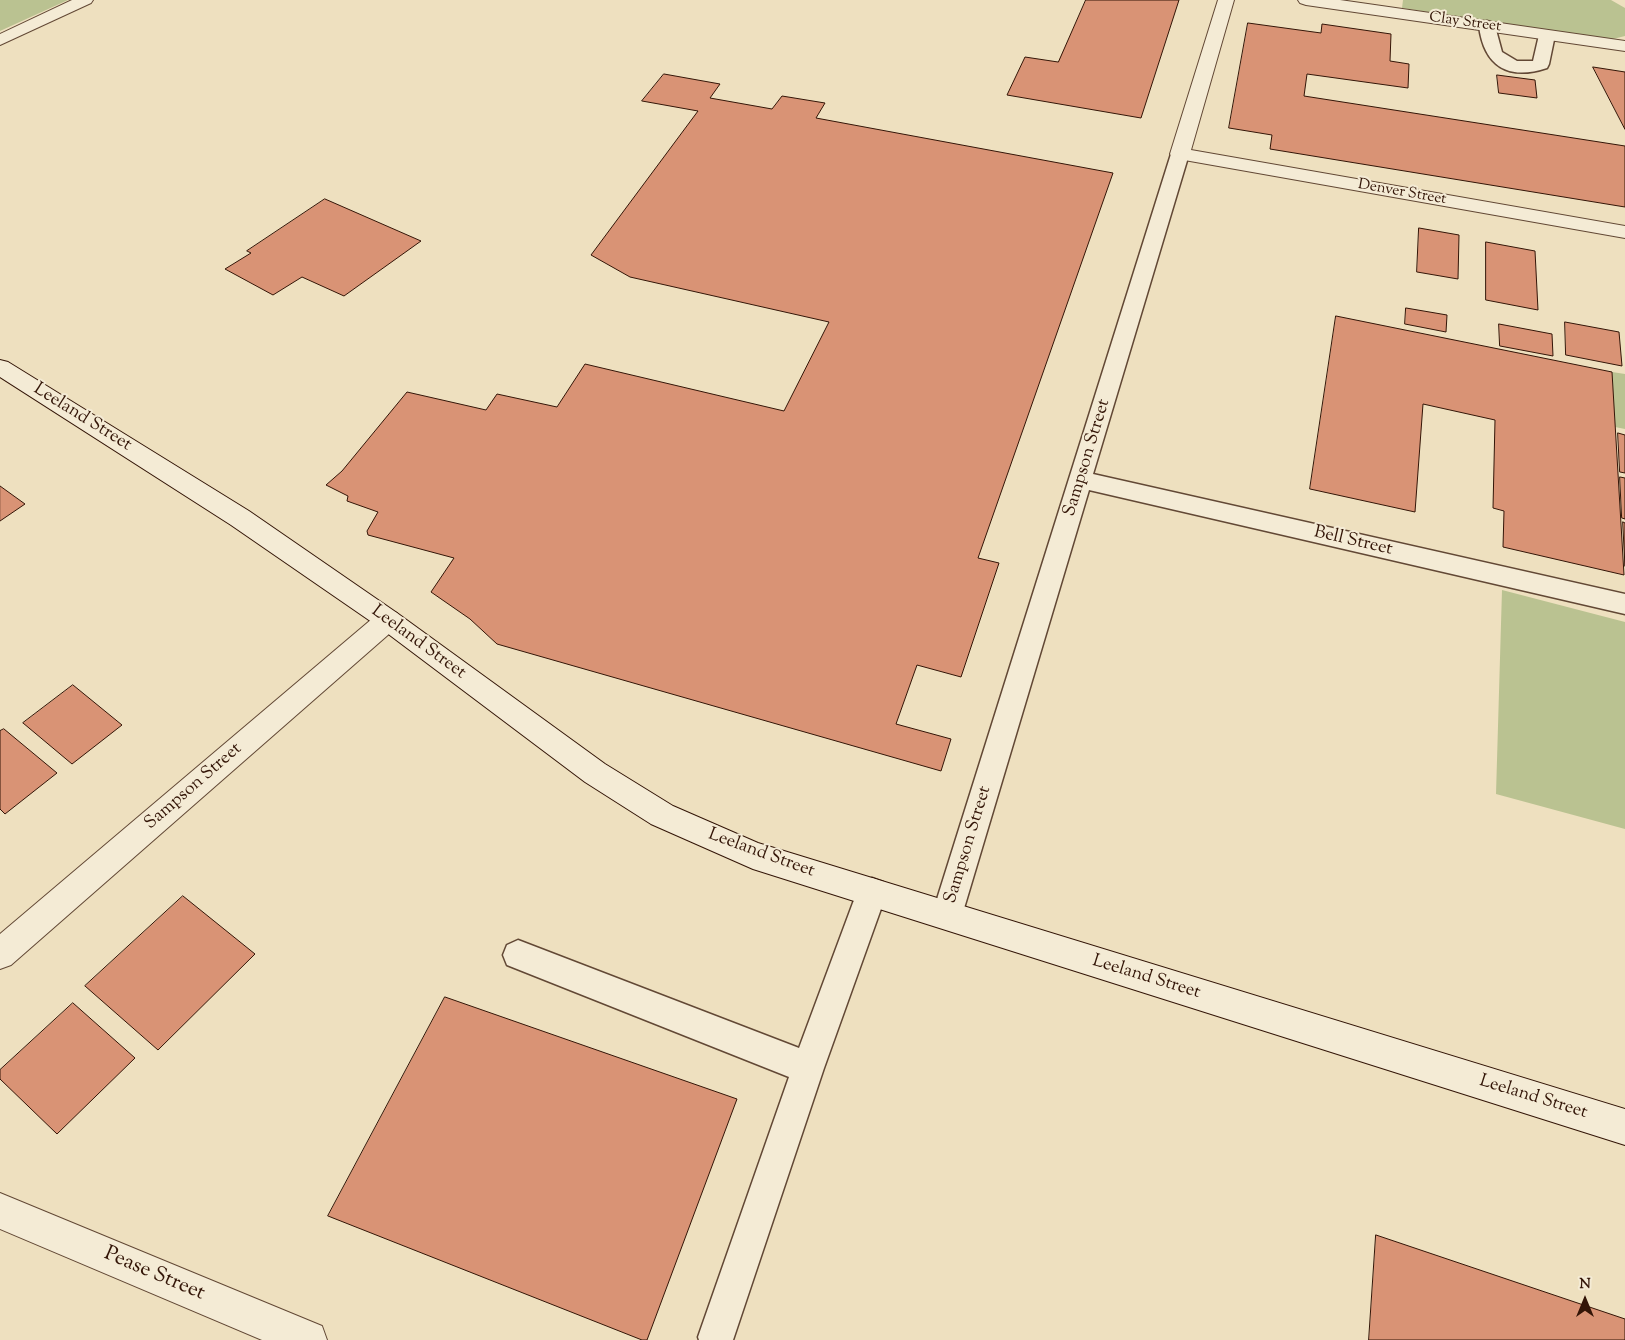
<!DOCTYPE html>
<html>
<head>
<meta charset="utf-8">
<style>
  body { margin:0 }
  #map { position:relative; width:1625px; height:1340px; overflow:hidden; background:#eee0bf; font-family:"Sorts Mill Goudy",serif }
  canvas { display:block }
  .north { position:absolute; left:1560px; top:1275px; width:50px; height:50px; -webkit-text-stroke:4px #f4ebd5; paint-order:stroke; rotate:0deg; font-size:14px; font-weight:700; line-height:20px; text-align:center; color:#331507 }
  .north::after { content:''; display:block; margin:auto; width:18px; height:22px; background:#331507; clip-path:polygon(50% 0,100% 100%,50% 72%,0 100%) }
</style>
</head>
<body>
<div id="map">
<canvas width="1625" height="1340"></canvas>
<div class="north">N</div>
</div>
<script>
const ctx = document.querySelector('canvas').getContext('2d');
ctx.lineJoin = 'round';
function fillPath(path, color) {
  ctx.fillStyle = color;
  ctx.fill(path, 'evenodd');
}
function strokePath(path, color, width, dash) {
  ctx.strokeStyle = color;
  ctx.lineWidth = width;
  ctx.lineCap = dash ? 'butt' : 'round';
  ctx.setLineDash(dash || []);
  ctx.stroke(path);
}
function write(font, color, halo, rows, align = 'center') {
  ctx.font = font + ' "Sorts Mill Goudy",serif';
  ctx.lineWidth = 4;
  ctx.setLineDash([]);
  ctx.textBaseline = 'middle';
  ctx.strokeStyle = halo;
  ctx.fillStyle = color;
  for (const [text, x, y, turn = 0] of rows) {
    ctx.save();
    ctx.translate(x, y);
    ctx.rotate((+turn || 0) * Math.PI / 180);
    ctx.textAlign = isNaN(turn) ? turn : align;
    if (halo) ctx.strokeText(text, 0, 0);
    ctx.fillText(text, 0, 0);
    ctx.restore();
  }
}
fillPath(new Path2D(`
  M0,0h68l-68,31z
  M1403,0h208l14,8v28l-12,3 -28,-3 -183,-28z
  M1612,372l13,2v55l-10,-2z
  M1502,590l123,32v207l-129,-35z`), '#bac291');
const building = new Path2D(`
  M1086,0h93l-38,118 -134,-23 18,-38 33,5z
  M1248,23l73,10 1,-9 69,10 -1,27 19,3 -1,24 -101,-14 -3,22 321,50v61l-355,-58 2,-14 -43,-7z
  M1593,67l32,5v57z
  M664,74l56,10 -10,14 62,11 10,-13 43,7 -9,15 297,55 -135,385 21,5 -38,114 -44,-12 -21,59 55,15 -10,32 -444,-127 -27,-25 -39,-27 23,-34 -86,-23 -1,-4 11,-19 -31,-11 1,-5 -22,-11 16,-14 65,-79 79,18 11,-16 60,13 28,-43 199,47 45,-89 -199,-45 -39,-22 107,-144 -56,-10z
  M1497,75l38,5 2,18 -38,-5z
  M325,199l96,42 -77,55 -42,-19 -29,18 -48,-26 26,-16 -4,-2z
  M1419,228l40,7 -1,44 -41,-7z
  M1486,242l49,9 3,59 -52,-10z
  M1406,308l41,7 -1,17 -41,-8z
  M1336,316l276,56 12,203 -121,-28 1,-36 -11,-3 2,-88 -72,-16 -8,108 -105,-23z
  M1565,322l54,10 3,34 -56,-11z
  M1499,324l53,10 1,22 -53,-10z
  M1618,433l7,2v38l-5,-1z
  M1620,477l5,1v41l-3,-1z
  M0,486l25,18 -25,17z
  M1623,522l2,1v43z
  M73,685l49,40 -50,39 -49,-41z
  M4,729l53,44 -52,41 -5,-5v-78z
  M183,896l72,58 -97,96 -73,-64z
  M445,997l292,102 -90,241h-5l-314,-124z
  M73,1003l62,55 -78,76 -57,-55v-9z
  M1376,1235l249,84v21h-256z`);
fillPath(building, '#d99375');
strokePath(building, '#331507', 1);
const lane = new Path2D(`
  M1487,21l6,2 2,3 7,26 15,9h16l6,-26 2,-3h12l2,3 -6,29 -2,4c-39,13 -63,-2 -68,-42l2,-3z
  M1180,149l6,1 3,4 -96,320 532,120v20l-536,-124 -127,425 -4,10 -11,4 -11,-4 -4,-10 239,-761 3,-4z
  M872,878l11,4 4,10 -63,176 -90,269 -1,3h-34l-1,-3 91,-260 -282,-112 -4,-10 4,-10 11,-5 281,108 58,-156 4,-10z`);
const street = new Path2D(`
  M72,0h21l-2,3 -91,42v-11z
  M1218,0h16l-43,150 434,76v12l-452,-80 -3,-4z
  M1298,0h42l285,41v10l-319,-46 -6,-2z
  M388,610l9,3 4,7 -4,7 -386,338 -11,4v-35l379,-321z
  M0,1193l322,133 5,14h-65l-262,-111z`);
const secondary = new Path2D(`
  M0,360l8,2 241,149 148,102 208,151 68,42 85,37 867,266v36l-872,-276 -102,-45 -66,-42 -206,-155 -148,-102 -231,-148z`);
strokePath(lane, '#624835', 3);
strokePath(street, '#624835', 2);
strokePath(secondary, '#331507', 2);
fillPath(lane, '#f4ebd5');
fillPath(street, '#f4ebd5');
fillPath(secondary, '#f4ebd5');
write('15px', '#331507', '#f4ebd5', [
  ["Clay Street",1465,23,8],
  ["Denver Street",1402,193,10]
]);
write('18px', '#331507', '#f4ebd5', [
  ["Leeland Street",82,418,32],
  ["Sampson Street",1088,458,-73],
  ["Bell Street",1353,542,13],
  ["Leeland Street",418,643,36],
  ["Sampson Street",194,787,-41],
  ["Sampson Street",969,845,-73],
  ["Leeland Street",761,854,20],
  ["Leeland Street",1146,978,17],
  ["Leeland Street",1533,1098,17]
]);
write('21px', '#331507', '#f4ebd5', [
  ["Pease Street",154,1275,23]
]);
</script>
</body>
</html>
